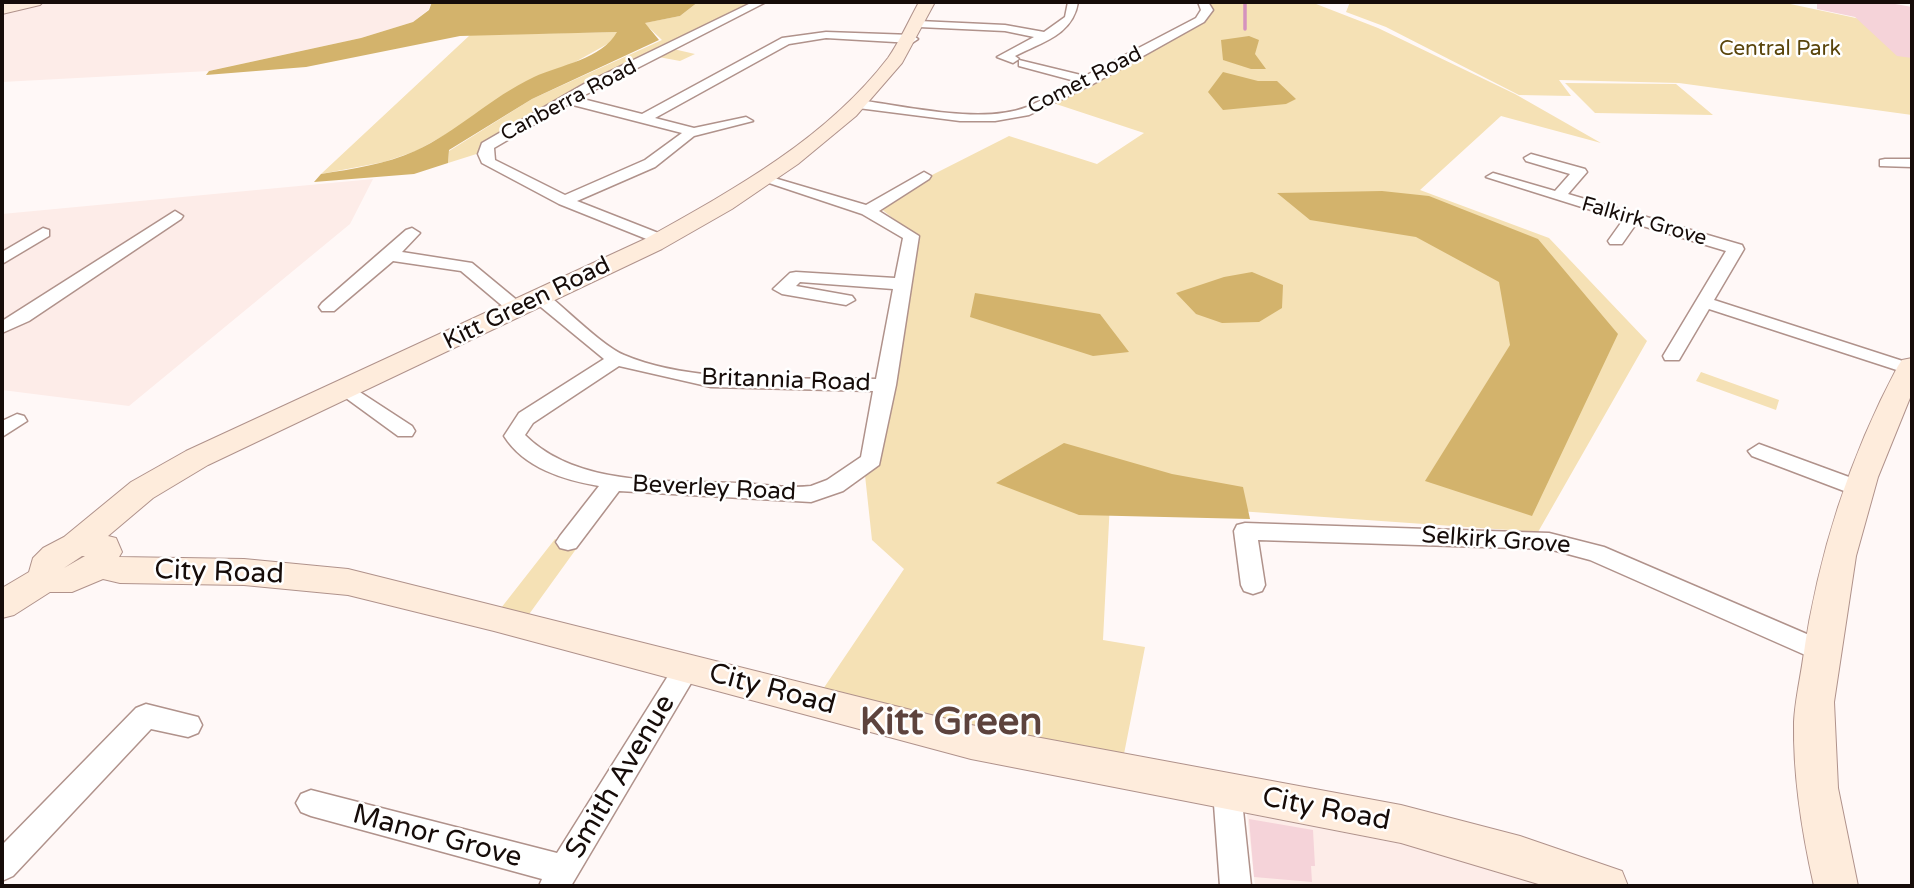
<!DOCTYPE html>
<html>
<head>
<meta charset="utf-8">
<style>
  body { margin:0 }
  #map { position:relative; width:1914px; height:888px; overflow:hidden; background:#fff8f7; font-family:"Varela Round",sans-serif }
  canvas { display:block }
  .frame { position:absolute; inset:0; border:4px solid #160c09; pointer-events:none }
</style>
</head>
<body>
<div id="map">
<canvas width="1914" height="888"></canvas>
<div class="frame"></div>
</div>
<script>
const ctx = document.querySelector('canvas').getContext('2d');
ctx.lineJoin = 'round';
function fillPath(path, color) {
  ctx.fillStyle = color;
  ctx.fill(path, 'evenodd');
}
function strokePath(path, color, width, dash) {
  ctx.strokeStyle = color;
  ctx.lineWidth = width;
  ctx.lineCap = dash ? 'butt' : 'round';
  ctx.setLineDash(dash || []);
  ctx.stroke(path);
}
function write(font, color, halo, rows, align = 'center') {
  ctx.font = font + ' "Varela Round",sans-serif';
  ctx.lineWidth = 5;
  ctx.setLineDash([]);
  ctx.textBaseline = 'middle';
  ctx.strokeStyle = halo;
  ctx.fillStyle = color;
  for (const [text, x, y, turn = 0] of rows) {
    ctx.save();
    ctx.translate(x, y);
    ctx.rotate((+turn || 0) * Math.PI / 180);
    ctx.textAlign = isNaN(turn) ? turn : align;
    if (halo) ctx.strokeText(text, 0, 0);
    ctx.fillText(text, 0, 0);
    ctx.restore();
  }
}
fillPath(new Path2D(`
  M2,2h430l-3,7 -16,13 -52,16 -152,33 -207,11z
  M373,179l-23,45 -221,182 -127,-16v-176z
  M1247,814l180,35 75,18 56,19h-303z`), '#fdece8');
fillPath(new Path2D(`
  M698,2h55l-84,46 26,6 -15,7 -27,-5 -145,76 -22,19 -38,12 1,-12 83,-52 130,-59 -18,-17 36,-7z
  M1203,2h108l67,26 137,66 86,49 -100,-27 -81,74 129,48 98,103 -109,191 -428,-30 -7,138 42,7 -22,112 -308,-58 89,-132 -32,-29 -8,-74 38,-182 18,-44 -40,-32 52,-33 77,-39 88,28 47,-31 -94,-31 150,-82 7,-10z
  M1350,2h431l131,28v85l-233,-32 -120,-3 12,16 -52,-1 -133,-68 -40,-15z
  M618,32l-7,10 -195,109 -32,11 -63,12 149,-139z
  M1565,83l111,1 37,31 -118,-2z
  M1701,372l78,28 -3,10 -80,-29z
  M555,539l24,6 -57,79 -28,-7z`), '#f5e1b5');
fillPath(new Path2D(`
  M432,2h266l-18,14 -35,7 14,17 -127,59 -83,51 -1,13 -34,11 -100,8 7,-8c31,-5 65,-10 94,-23 42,-19 76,-54 119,-74 26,-12 68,-18 83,-45l-157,4 -154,31 -100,8 3,-4 152,-33 52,-16 16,-12z
  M1249,36l10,4 -4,14 11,15h-15l-28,-9 -2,-20z
  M1223,72l35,9h19l19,18 -10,5 -63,6 -15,-18z
  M1382,191l47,5 109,43 80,95 -86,182 -107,-35 85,-136 -11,-63 -83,-45 -106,-17 -33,-27z
  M1252,272l31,13 -1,23 -23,14 -37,1 -26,-9 -20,-21 48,-16z
  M975,293l125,21 29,38 -36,4 -123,-39z
  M1064,443l108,31 71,13 7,32 -171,-4 -83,-32z`), '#d3b36c');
strokePath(new Path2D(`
  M1245,2v27`), '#d492be', 3.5);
fillPath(new Path2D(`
  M1817,2h67l28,5v51l-15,-2 -42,-39 -38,-8z
  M1249,819l64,11 2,36h-4l1,16 -58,-5z`), '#f5d3d9');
const street = new Path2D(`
  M753,2h13l-187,96 63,16 140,-76 44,-6 86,3 6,4 -6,4 -86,-5 -37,6 -134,74 39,10 52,-11 7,4 -59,15 -39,31 -78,34 89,35v6h-12l-95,-38 -77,-41 -4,-9 4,-11 102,-59zM569,104l113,29 -37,27 -80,35 -70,-35 -1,-12z
  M1068,2h10c-5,33 -36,40 -63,54l4,3 -6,4 -16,-6 37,-20 -29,-6 -86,-4 -6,-3 6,-3 86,4 39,7 21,-15z
  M1198,2h10l5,8 -9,12 -111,62 -64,31 -34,6h-35l-102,-13 -7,-4 7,-4c48,6 123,25 169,7 16,-7 33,-17 48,-26l-56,-15v-6l66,16 111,-58 5,-8z
  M1531,154l54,15 2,3 -19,22 174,51 2,4 -30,51 198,64v11l-203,-66 -30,51h-14l-2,-4 63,-105 -90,-27 -14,20h-12l-2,-3 15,-21 -137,-43 7,-4 62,18 15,-17 -44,-13 -2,-3z
  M1885,159h27v8l-32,-1v-6z
  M924,172l7,4 -2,3 -50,32 40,25 -23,149 -17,80 -36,26 -32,11 -192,-11 -43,57 -8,2 -8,-2 -4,-6 4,-6 39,-50c-35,-6 -75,-18 -95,-50l15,-23 85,-54 -68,-56 -3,-4 3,-4h12c20,16 56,52 76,60 70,30 176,22 252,24l17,-90 -93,-7 -4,4 56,10 3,4 -9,5 -64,-11 -9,-5 17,-16 6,-1 99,6 8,-40 -41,-24 -105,-35 7,-4 102,30zM619,366l92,21 162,4 -12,66 -34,23 -16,6c-24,3 -47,-2 -70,-3 -70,-3 -163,5 -216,-48l8,-12z
  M175,211l8,5 -2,3 -152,102 -27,12v-12z
  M43,228l6,2v6l-47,28v-12z
  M412,228l8,5 -18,19 70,11 52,43 3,4 -3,4h-12l-51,-43 -68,-10 -59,50h-12l-3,-4 3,-4 84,-73z
  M346,383l66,43 3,5 -3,5h-14l-59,-43 -3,-4z
  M17,414l7,2 3,5 -25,16v-16z
  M1759,444l109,40 3,5 -3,5 -8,3 -108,-41 -4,-5z
  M1245,523l304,10 55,14 226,97 4,7 -4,7 -9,3 -9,-3 -222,-98 -41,-11 -291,-9 7,45 -3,6 -9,3 -9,-3 -3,-6 -7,-54 3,-6z
  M687,657l9,3 4,8 -129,218h-32l3,-7 -231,-63 -10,-4 -5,-9 5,-9 10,-4 246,63 121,-193z
  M146,704l52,13 4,8 -4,8 -10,4 -37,-8 -138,147 -11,5v-36l134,-137z
  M1227,778l10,4 4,9 10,95h-31l-7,-95 4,-9z`);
const secondary = new Path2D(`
  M14,2h29l-3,3 -38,9v-10z
  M919,2h16l-33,61 -46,53 -58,48 -66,45 -70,40 -454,216 -55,33 -45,38 8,2 6,14 -3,5 125,2 104,10 623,156 430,80 119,31 102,35 6,15h-83l-144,-43 -430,-84 -477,-128 -146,-36 -104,-10 -124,-2 -17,-4 -31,13h-22l-36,23 -12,3v-30l27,-16 4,-14 10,-10 21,-11 67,-55 55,-31 459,-212c88,-49 181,-100 243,-181 12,-17 21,-38 31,-56zM82,556h3l-21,12z
  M1912,358v35l-34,84 -22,79 -22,146 4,86 20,98h-44c-12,-53 -21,-109 -20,-164 1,-21 6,-42 9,-63 15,-104 46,-201 95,-293l4,-6z`);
strokePath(street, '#b0928b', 3);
strokePath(secondary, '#b0928b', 2);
fillPath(street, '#fff');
fillPath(secondary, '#feecdc');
write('21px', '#5a450b', '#fff', [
  ["Central Park",1780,49]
]);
write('21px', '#160c09', '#fff', [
  ["Comet Road",1085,81,-27],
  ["Canberra Road",569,101,-28],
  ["Falkirk Grove",1644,222,16]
]);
write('24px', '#160c09', '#fff', [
  ["Kitt Green Road",527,304,-26],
  ["Britannia Road",786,381,2],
  ["Beverley Road",714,489,3],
  ["Selkirk Grove",1496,541,4]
]);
write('28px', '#160c09', '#fff', [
  ["City Road",219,573,2],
  ["City Road",772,690,15],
  ["Smith Avenue",621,777,-59],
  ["City Road",1326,810,11],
  ["Manor Grove",437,837,15]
]);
write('bold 38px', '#5d433d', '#fff', [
  ["Kitt Green",951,724]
]);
</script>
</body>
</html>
